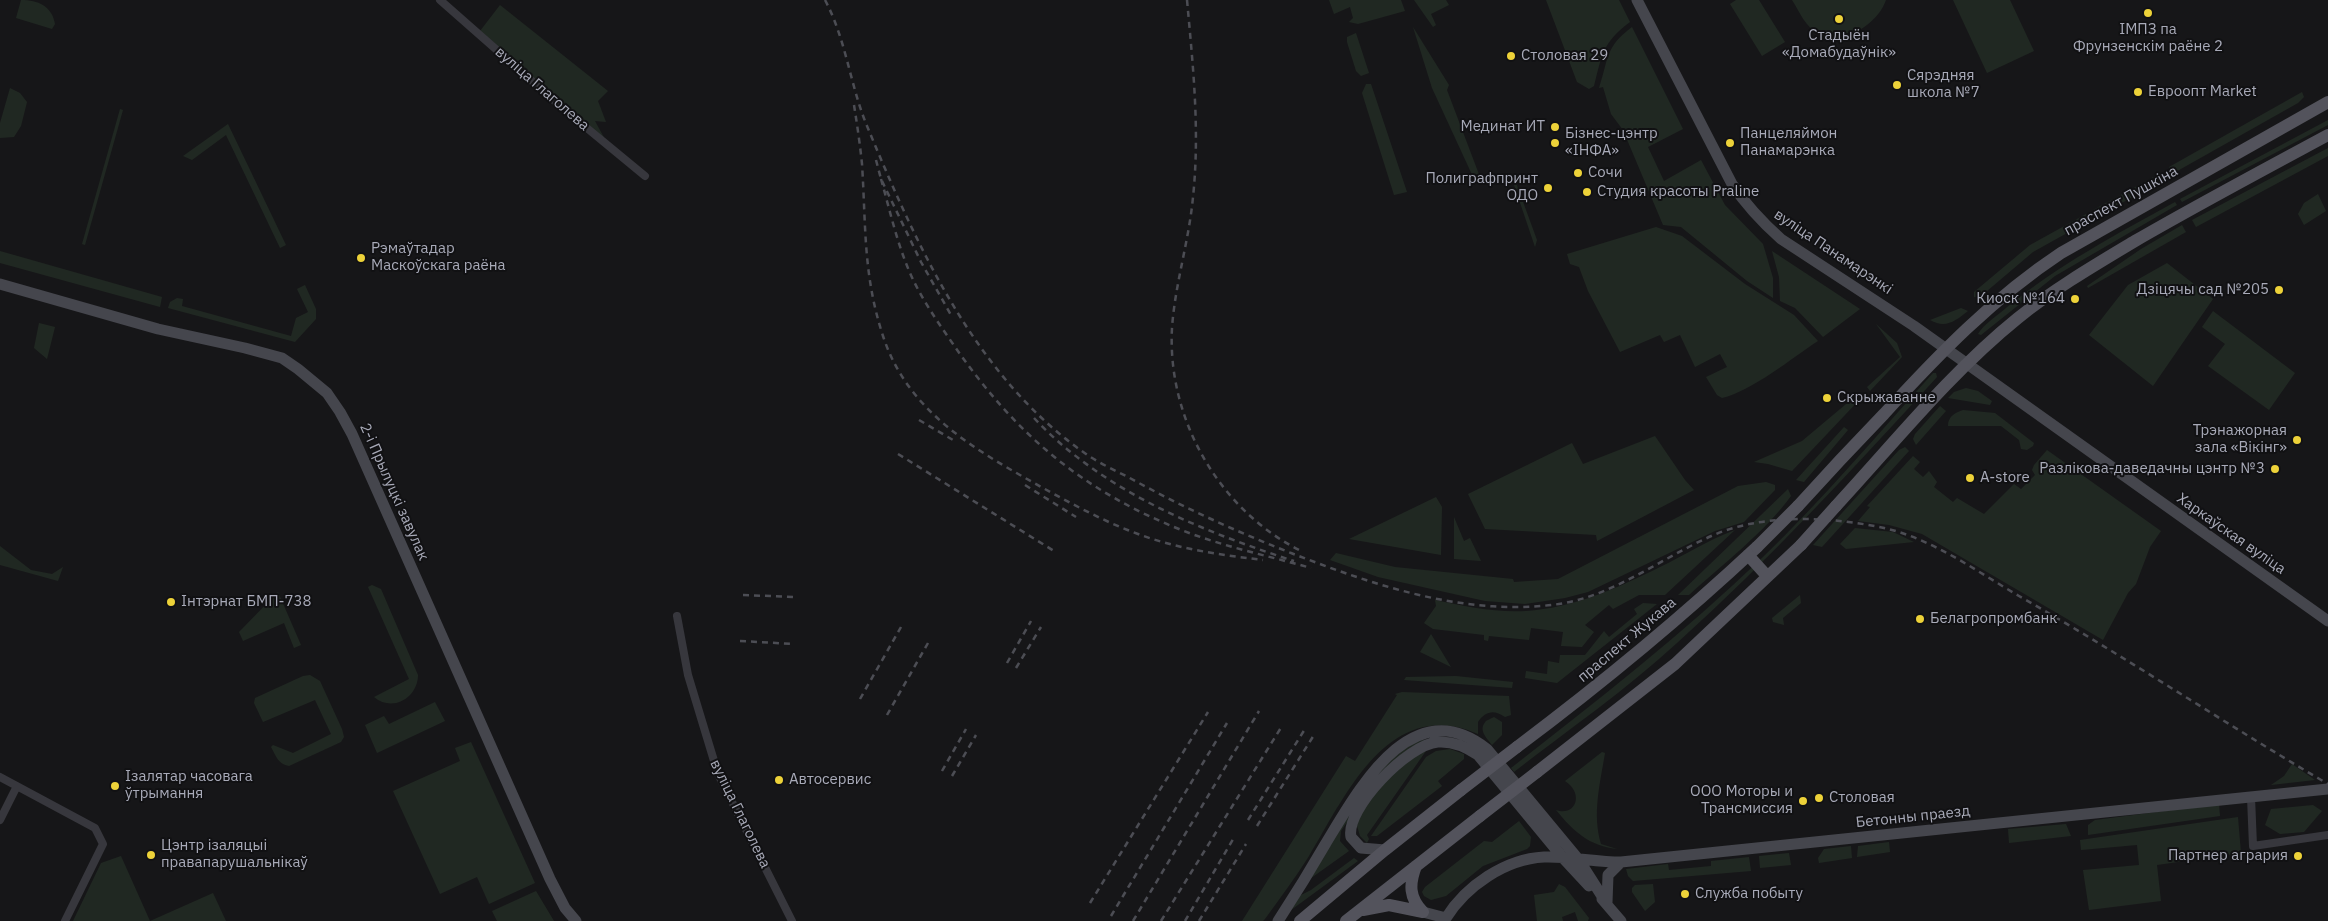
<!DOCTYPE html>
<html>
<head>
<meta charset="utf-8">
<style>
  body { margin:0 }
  canvas { display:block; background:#161618 }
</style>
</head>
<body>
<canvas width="2328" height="921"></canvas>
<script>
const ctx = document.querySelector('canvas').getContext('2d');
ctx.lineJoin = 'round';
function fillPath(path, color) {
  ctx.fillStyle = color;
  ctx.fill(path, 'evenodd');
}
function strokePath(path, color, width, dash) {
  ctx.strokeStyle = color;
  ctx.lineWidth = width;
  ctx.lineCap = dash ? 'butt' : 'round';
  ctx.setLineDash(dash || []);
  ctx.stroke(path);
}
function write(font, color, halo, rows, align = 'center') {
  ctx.font = font + ' "IBM Plex Sans",sans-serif';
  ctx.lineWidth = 4;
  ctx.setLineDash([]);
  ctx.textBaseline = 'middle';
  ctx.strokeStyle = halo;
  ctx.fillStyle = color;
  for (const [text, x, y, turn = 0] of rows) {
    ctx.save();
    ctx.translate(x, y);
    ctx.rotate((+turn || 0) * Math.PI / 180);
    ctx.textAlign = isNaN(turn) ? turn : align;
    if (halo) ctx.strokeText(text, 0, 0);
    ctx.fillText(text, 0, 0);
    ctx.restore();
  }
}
fillPath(new Path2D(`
  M21,0c17,0 31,6 34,24l-3,5 -36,-11z
  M1329,0h72l4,11 -47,13 -9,-2 4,-4 -3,-11 -16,7z
  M1414,0h32l3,5 -18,9 5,11 -3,2z
  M1546,0h73l11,22c-28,21 -28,33 -36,64l-5,3 -12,-7z
  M1736,0h23l26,42 -23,14 -32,-52z
  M1792,0h94c-8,24 -43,46 -67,34 -13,-6 -20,-23 -27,-34z
  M1953,0h57l24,51 -47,22z
  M500,5l108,86 -10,10 8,21 -11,-1 12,22 -127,-112z
  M1413,27l36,58 -2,5 33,87 -6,2 -42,-91z
  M1632,27l51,102 -35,18 16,34 37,-21 24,45 38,39 10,34v20l-26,-17 -66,-54 -18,-2 -40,-95 -12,-16 -8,-27 -4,1c10,-30 6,-41 33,-61z
  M1356,33l13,40 -8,3 -5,-5 -9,-29v-5z
  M1366,84h5l36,108 -13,3 -32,-102z
  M10,88l10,5 7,9 -6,24 -7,11 -14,1v-15z
  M2302,92l2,5 -6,6 -126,71 -2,-1 -1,-6z
  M120,109l3,1 -38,135 -3,-1z
  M2328,120v5l-146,77 -2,-3z
  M228,124l58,121 -6,3 -54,-113 -34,25 -9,-4z
  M2328,148v8l-132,71 -4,-7z
  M2161,173h2l2,6 -63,35 -9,-4z
  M1511,176l4,4 22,60 -2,7z
  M2318,194l8,17 -22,14 -6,-11 6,-11z
  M2175,202l2,3 -122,71 -74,59 -3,-1c6,-10 19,-18 28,-26 52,-43 111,-74 169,-106z
  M2086,214l2,5 -3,4 -52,29 -53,45h-6v-5l56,-47z
  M2182,225l4,7 -98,56 -1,-2 54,-37z
  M1656,227l26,9 63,48 49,31 24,26c-26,17 -66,50 -96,57l-5,-3 -11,-18 21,-10 -7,-13 -25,13 -15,-32 -16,7 -4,-7 -40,17 -32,-61 -9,-24 -9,-3 -3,-10z
  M0,251l162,46 -2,10 -160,-44z
  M1772,251l88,58 -37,28 -28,-29 -15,-7 -1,-24z
  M2167,263l46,36 -60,87 -64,-51 39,-50z
  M305,285l11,24v10l-21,23 -127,-34 2,-6 7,-4 6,1 -1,7 109,30 5,-18 12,-6 -11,-23z
  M1961,308l7,3c-13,10 -22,18 -38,9z
  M2213,311l82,62 -26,37 -61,-44 17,-22 -23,-17z
  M39,323l16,4 -8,32 -13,-11z
  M1876,324l21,19 5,14 -32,34 -3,-4 33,-30z
  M1933,373h3l1,4c-84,92 -167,182 -260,266 -51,47 -109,87 -163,129l-3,-4c87,-68 173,-135 252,-211 60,-58 114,-122 170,-184z
  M1966,388l12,3 14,10 -2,4 -42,-7 6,-6z
  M1858,394l4,3 -70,74 -24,-7 -14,-2 48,-21z
  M1940,406l6,5 -30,34 -3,-6 2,-5z
  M1963,410l32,3 39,30 -1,3 -6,4 -6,-1 -2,-9 -18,-14h-53c0,-9 6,-13 15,-16z
  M1844,427l4,3 -44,52 -8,-2z
  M1655,436l30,44 9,10 -97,51 -1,-6 -111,-6 -17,-35 104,-51 11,21z
  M1905,447l4,4 -87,96 -9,-2 86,-95z
  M2047,450l114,81 -11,16 -14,37 -8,9 -25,47 -181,-106 -33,-9 -31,-4 12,-14 -3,-1 46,-50 7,6 -6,7 9,8 6,-6 8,11 -3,5 19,15 4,-4 27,16 30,-30 7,5 14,-14 -3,-5 2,-5z
  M1766,482l9,3v5l-31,32 -29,9 -127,61 -23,6 -40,6 -40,-3 -107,-24 -48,-17 6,-7 59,14 118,12 1,3 44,-3 180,-93z
  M1788,489l3,7c-25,35 -69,69 -102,99h-11z
  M1436,497l6,10 -1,48 -92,-16z
  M1454,517l10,24 6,-3 11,23 -27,-2z
  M1855,528l38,4 21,10 -68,7 -6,-5z
  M1735,530l-70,65h-26l-26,14 -4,-4 -24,20 9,7 -12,15 -21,-1 2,-14 -32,-4 -2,12 -40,-4 -1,5 -4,-1v-5l-51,-6 -9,-6 12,-17 -1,-6c29,6 61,13 91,11 47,-3 92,-23 134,-44 25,-12 48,-27 75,-37z
  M0,546l31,24 21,4 11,-7 -5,14 -58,-16z
  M372,585l9,4 37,86c0,22 -25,38 -44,22l35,-18 -41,-92z
  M278,592l23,53 -7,3 -10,-25 -41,18 -4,-9z
  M1800,595l1,8 -18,15 1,7 -11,-3 -1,-4z
  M1643,603l14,1 -100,79 -32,-5 1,-7 21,3 1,-13 11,2 1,-8h25l19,-24 5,6 28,-23 -3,-5z
  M1431,634l20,33 -31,-15z
  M310,675l10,6 22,48 2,8 -3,5 -52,24c-11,-2 -13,-10 -18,-19l2,-2 20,8 38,-19 -16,-34 -52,22 -9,-19 1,-5 48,-22z
  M1456,676l57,6 -1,6 -108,-8 2,-3z
  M1402,692l107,4 2,19 -6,2c-11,-8 -20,-6 -27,5v12c-89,-39 -132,61 -169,122 -13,21 -29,42 -44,63l-2,2h-21l104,-165 9,5 42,-66 -2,-1z
  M435,702l10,19 -68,32 -12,-28 19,-9 5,8z
  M1494,717l8,5v13l-10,10c-6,-8 -14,-15 -6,-24z
  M1440,739l-67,44 -32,48 -1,10 9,10 -42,30c26,-40 66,-121 110,-140 6,-2 16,-1 23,-2z
  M471,742l64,141 -46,21 -12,-27 -37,17 -47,-103 67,-30 -5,-13z
  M1450,749l14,5v5l-26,22 4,5 -65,50h-6l55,-79 10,-6z
  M1426,751l-59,84 2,4 -2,4 -7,-7 -3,-10c6,-30 42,-64 69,-75z
  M1602,752l3,1c-5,31 -13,61 -4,91l16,5c-28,-3 -44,-18 -61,-39 19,7 29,-16 9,-29z
  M2292,764l23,16 -44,5 13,-9z
  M2219,804l1,12 -132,19v-10l7,-5z
  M2313,805l9,6 -18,21 -24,2 -15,-9 6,-16z
  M2238,817l3,36 -84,12 4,36 -72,9 -6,-40 56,-5 -2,-20 -56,5 -1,-10z
  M1519,821l12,16 -1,9 -3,3 -44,17 -37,30 -15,4 -7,-4 -2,-4 3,-5 59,-46 8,1z
  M2066,824l5,12 -62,7 -1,-14z
  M1889,842l1,10 -33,5 1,-11z
  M1851,846l1,12 -33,5 -1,-5 6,-9z
  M1789,853l2,12 -31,3 -1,-12z
  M121,856l29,65 63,-28 13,28h-153l28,-58z
  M1749,857l2,14 -118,10 -5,-5 -2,-7 42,-5 1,6 42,-4v-5z
  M1354,858l4,3 -71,52 10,-16 14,-7z
  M1559,884l6,3 24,31 -1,3h-10l-3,-9 -13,5 1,4h-26l-3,-26 20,-3z
  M1653,884l2,18 -10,9 -13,-19v-4l3,-3z
  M536,891l18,30h-57l-5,-10z`), '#202822');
strokePath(new Path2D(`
  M440,0l125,110 80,66
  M677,616l11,59 30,99 74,147
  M0,777l95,51 8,16 -38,77
  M2251,797l2,49 75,-11
  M0,820l17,-34`), '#37373d', 8);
strokePath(new Path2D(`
  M1637,0l95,184c14,21 30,38 49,55l133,87 414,295
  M0,284l158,45 87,19 37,10 16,11 29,24 13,19 12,22 198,445 15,29 11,13
  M1385,850l-24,-2 -10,-11c-6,-28 57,-93 87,-95 15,-1 27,4 40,13l85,103 26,28
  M1602,899l19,22
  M1607,902l1,-27 13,-13
  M1423,912l23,6
  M1446,918c20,-32 59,-59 98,-61 25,-1 51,5 77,5l707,-73
  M1278,921c17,-26 33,-52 48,-78 33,-54 86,-153 161,-94l92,111 28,44`), '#45464d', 11);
strokePath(new Path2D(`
  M1798,506c28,-31 57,-62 86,-92 54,-59 109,-116 177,-161l267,-151
  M1836,506c59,-64 115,-134 182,-188 36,-29 77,-53 117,-77 64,-37 128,-71 193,-106
  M1748,555l19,21
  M1517,747c84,-63 164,-129 240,-200
  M1537,772l138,-108 126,-119
  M1416,866c-7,18 -7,32 7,46
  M1363,910l26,-5 34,7
  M1300,921l85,-71 76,-60
  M1346,921l134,-105`), '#53535c', 12);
strokePath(new Path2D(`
  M825,0c21,39 25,85 42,126 50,120 108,251 219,328 13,9 28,16 42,23 52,29 107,54 163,76 85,33 176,64 268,51 53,-8 100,-44 148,-66 52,-25 121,-22 177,-10 49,11 92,43 135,68 105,60 205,127 309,188
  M1187,0c6,66 13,131 6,197 -4,44 -18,87 -21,131 -5,91 47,182 129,223
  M854,105c3,19 6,39 8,59 4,62 1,111 21,172 25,77 94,115 160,152 31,17 62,34 95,46 40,15 83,21 125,26
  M876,160l5,19 40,83 30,53
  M881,179c9,32 16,64 29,94 11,25 27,48 43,71 62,90 129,147 231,187 41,16 85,25 127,37
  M1034,418c68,73 167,113 260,143
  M919,420l34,20
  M898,454l156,97
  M1025,485l51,32
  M743,595l53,2
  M740,641l54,3
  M1007,663l24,-42
  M1016,668l25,-41
  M860,699l41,-72
  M887,715l41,-72
  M942,771l24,-42
  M952,776l24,-41
  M1248,820l57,-91
  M1257,826l57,-91
  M1090,903l118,-191
  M1111,916l116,-193
  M1133,921l126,-210
  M1161,921l121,-195
  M1185,921l50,-85
  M1199,921l47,-77`), '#4c4d54', 2.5, [6, 5]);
strokePath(new Path2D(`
  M1801,545l35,-39
  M1757,547l41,-41
  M1461,790l56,-43
  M1480,816l57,-44`), '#53535c', 12);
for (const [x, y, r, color] of [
  [2148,13,5,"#edd239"],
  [1839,19,5,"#edd239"],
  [1511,56,5,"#edd239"],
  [1897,85,5,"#edd239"],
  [2138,92,5,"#edd239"],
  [1555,127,5,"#edd239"],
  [1555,143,5,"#edd239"],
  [1730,143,5,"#edd239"],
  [1578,173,5,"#edd239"],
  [1548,188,5,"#edd239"],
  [1587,192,5,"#edd239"],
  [361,258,5,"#edd239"],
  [2279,290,5,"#edd239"],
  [2075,299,5,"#edd239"],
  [1827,398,5,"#edd239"],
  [2297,440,5,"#edd239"],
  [2275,469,5,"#edd239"],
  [1970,478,5,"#edd239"],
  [171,602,5,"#edd239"],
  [1920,619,5,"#edd239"],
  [779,780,5,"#edd239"],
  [115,786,5,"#edd239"],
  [1819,798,5,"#edd239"],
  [1803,801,5,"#edd239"],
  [151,855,5,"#edd239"],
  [2298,856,5,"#edd239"],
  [1685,894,5,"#edd239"]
]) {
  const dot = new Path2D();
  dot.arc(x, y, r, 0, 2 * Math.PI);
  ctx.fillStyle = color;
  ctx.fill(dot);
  strokePath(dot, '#111113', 2);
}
write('15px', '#a8aab8', '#111113', [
  ["ІМПЗ па",2148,30,"center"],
  ["Фрунзенскім раёне 2",2148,47,"center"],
  ["Стадыён",1839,36,"center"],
  ["«Домабудаўнік»",1839,53,"center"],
  ["Столовая 29",1521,56],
  ["Сярэдняя",1907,76],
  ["школа №7",1907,93],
  ["Евроопт Market",2148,92],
  ["Мединат ИТ",1545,127,"right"],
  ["Бізнес-цэнтр",1565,134],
  ["«ІНФА»",1565,151],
  ["Панцеляймон",1740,134],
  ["Панамарэнка",1740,151],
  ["Сочи",1588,173],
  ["Полиграфпринт",1538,179,"right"],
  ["ОДО",1538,196,"right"],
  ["Студия красоты Praline",1597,192],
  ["Рэмаўтадар",371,249],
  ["Маскоўскага раёна",371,266],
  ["Дзіцячы сад №205",2269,290,"right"],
  ["Киоск №164",2065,299,"right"],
  ["Скрыжаванне",1837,398],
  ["Трэнажорная",2287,431,"right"],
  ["зала «Вікінг»",2287,448,"right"],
  ["Разлікова-даведачны цэнтр №3",2265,469,"right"],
  ["А-store",1980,478],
  ["Інтэрнат БМП-738",181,602],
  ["Белагропромбанк",1930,619],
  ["Ізалятар часовага",125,777],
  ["ўтрымання",125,794],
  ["Автосервис",789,780],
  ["ООО Моторы и",1793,792,"right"],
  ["Трансмиссия",1793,809,"right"],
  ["Столовая",1829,798],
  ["Цэнтр ізаляцыі",161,846],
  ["правапарушальнікаў",161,863],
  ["Партнер агрария",2288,856,"right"],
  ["Служба побыту",1695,894]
], 'left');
write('15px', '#a8aab8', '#111113', [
  ["вуліца Глаголева",542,89,41],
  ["праспект Пушкіна",2121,201,-29],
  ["вуліца Панамарэнкі",1833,252,34],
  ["2-і Прылуцкі завулак",394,492,66],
  ["Харкаўская вуліца",2231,534,35],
  ["праспект Жукава",1627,640,-40],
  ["вуліца Глаголева",740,814,64],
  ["Бетонны праезд",1913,817,-6]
]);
</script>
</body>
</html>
